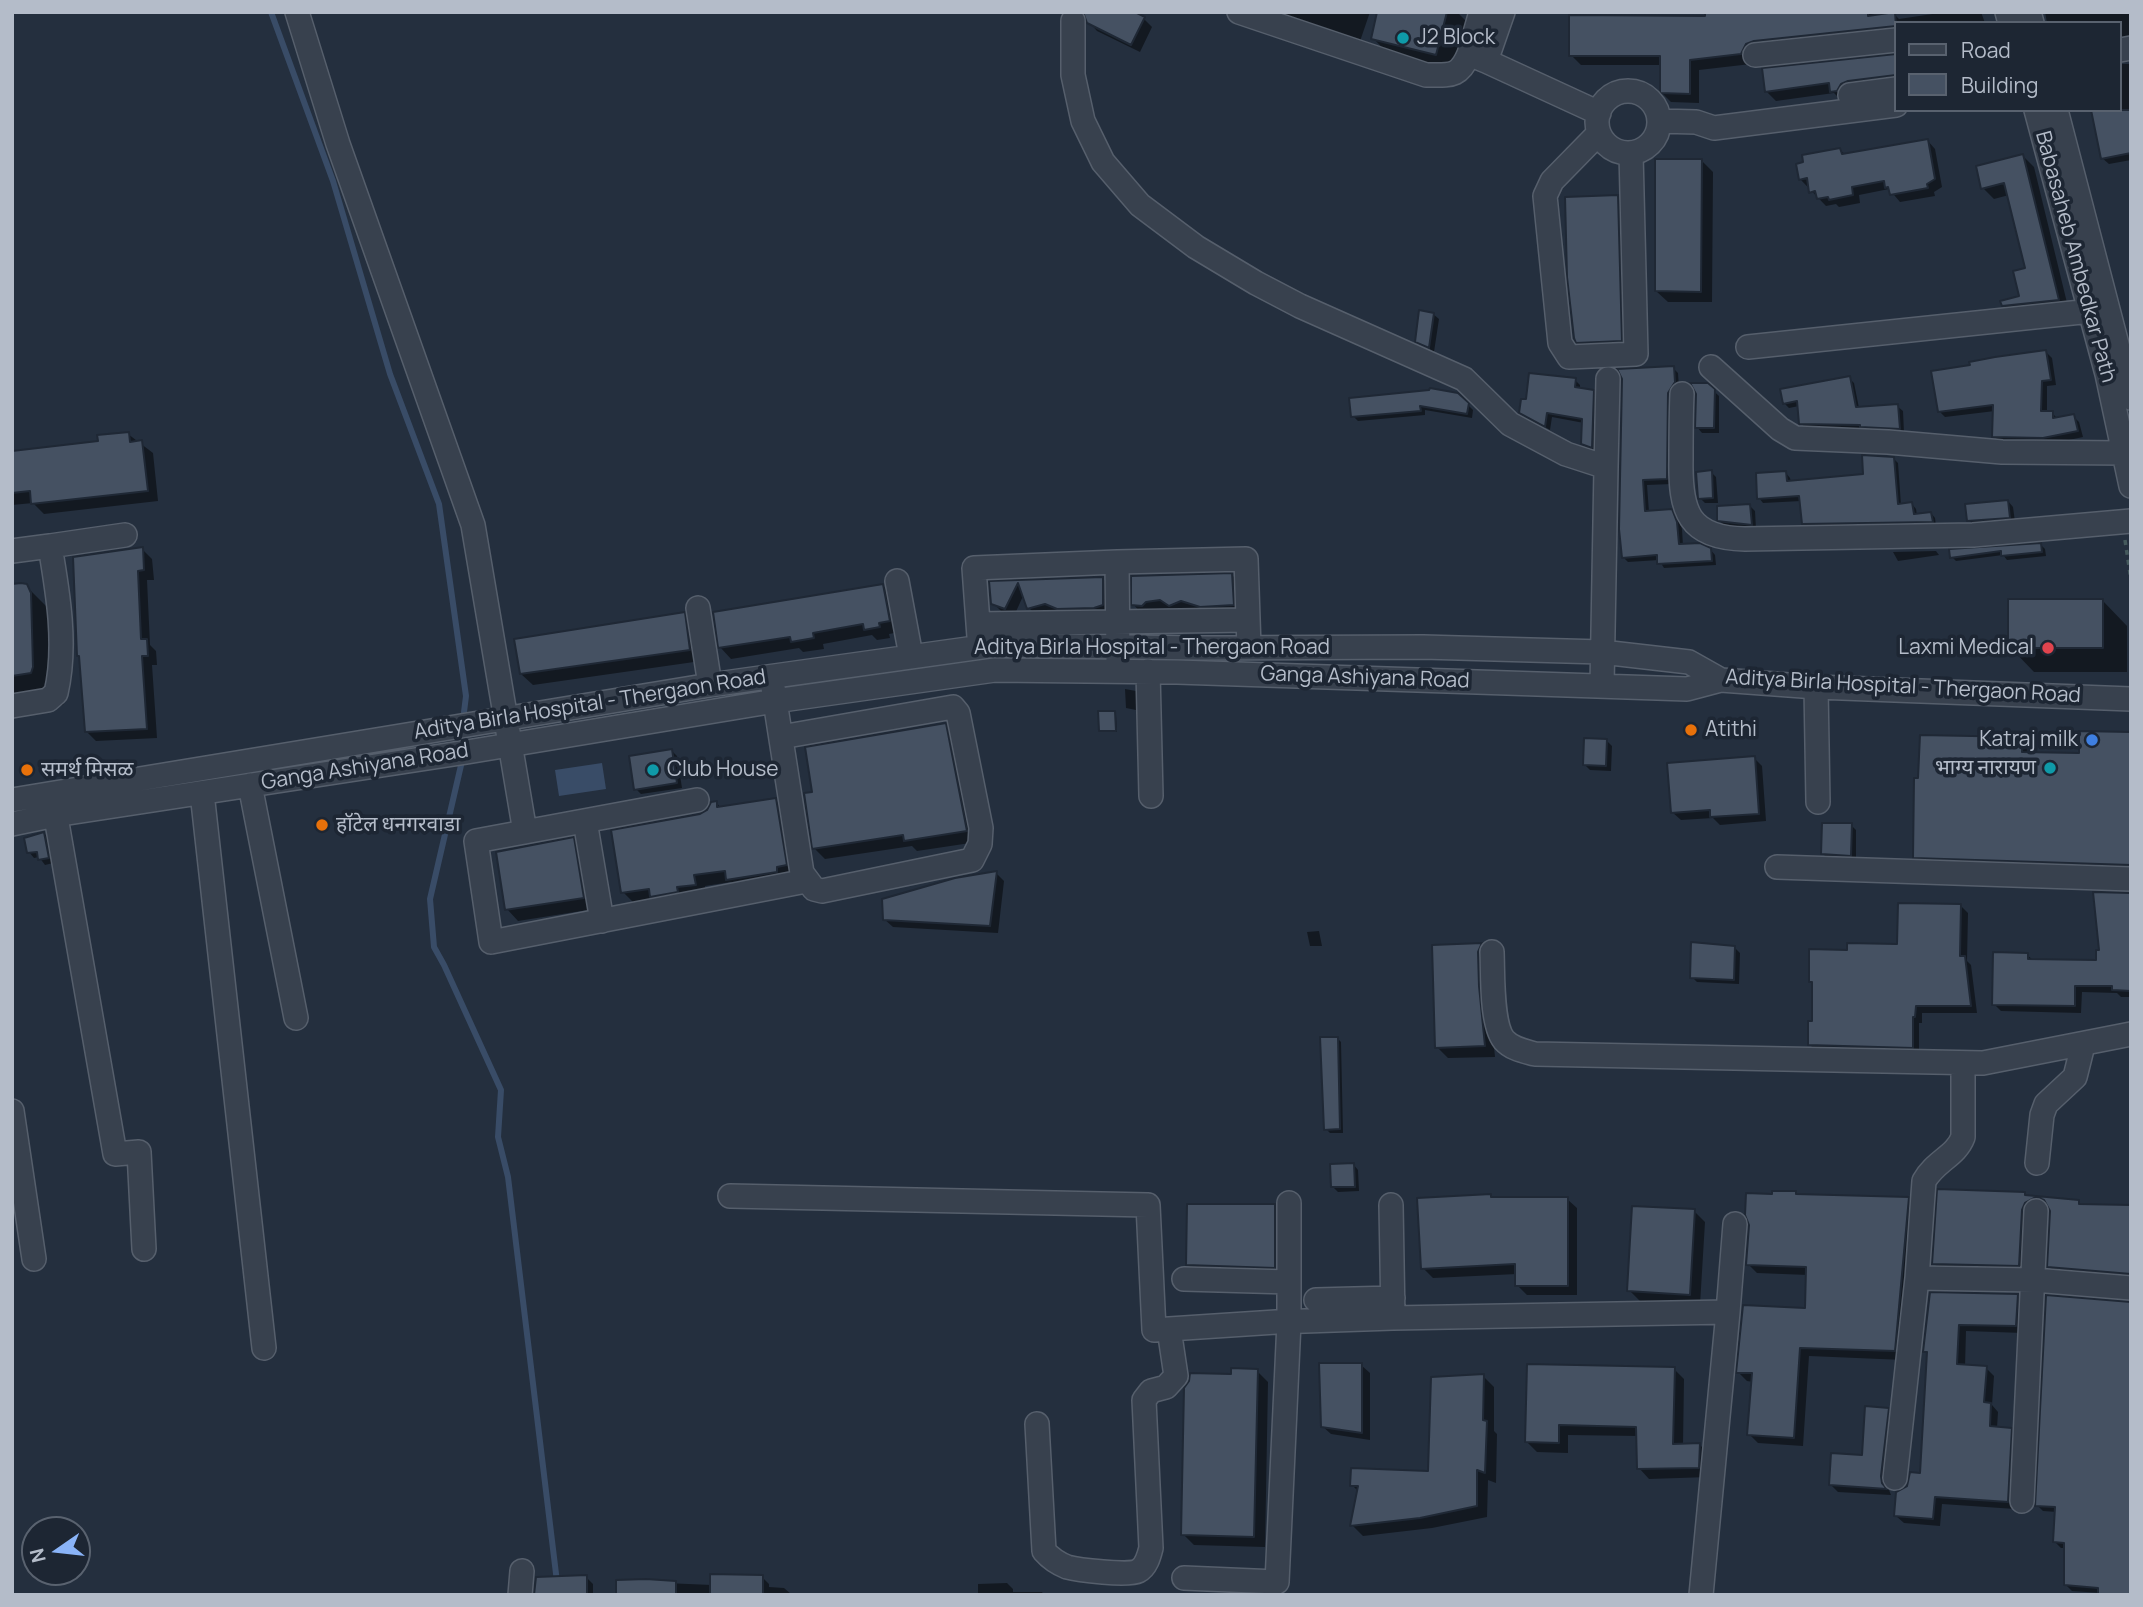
<!DOCTYPE html>
<html>
<head>
<meta charset="utf-8">
<style>
  body { margin:0 }
  #map { position:relative; width:2143px; height:1607px; overflow:hidden; background:#242f3e; font-family:Manrope,sans-serif }
  canvas { display:block }
  .frame { position:absolute; inset:0; border:14px solid #b4bcc9; pointer-events:none }
  .legend { position:absolute; left:1894px; top:21px; width:228px; height:91px; box-sizing:border-box; background:#1d2633; border:2px solid #59626f; margin:0; padding:9px 12px; list-style:none; font-size:21px; color:#b4bcc9 }
  .legend li { display:flex; align-items:center; gap:14px; height:35px }
  .legend b { width:35px; border:2px solid #59626f }
  .north { position:absolute; left:21px; top:1516px; width:70px; height:70px; box-sizing:border-box; background:#1d2633; border:2px solid #59626f; border-radius:50%; rotate:256deg; font-size:19px; font-weight:700; line-height:28px; text-align:center; color:#b4bcc9 }
  .north::after { content:''; display:block; margin:auto; width:24px; height:32px; background:#8ab4f8; clip-path:polygon(50% 0,100% 100%,50% 72%,0 100%) }
</style>
</head>
<body>
<div id="map">
<canvas width="2143" height="1607"></canvas>
<div class="frame"></div>
<ul class="legend">
<li><b style="height:9px;background:#38414e"></b>Road</li>
<li><b style="height:19px;background:#455162"></b>Building</li>
</ul>
<div class="north">N</div>
</div>
<script>
const ctx = document.querySelector('canvas').getContext('2d');
ctx.lineJoin = 'round';
function fillPath(path, color) {
  ctx.fillStyle = color;
  ctx.fill(path, 'evenodd');
}
function strokePath(path, color, width, dash) {
  ctx.strokeStyle = color;
  ctx.lineWidth = width;
  ctx.lineCap = dash ? 'butt' : 'round';
  ctx.setLineDash(dash || []);
  ctx.stroke(path);
}
function write(font, color, halo, rows, align = 'center') {
  ctx.font = font + ' Manrope,"Noto Sans Devanagari",sans-serif';
  ctx.lineWidth = 7;
  ctx.setLineDash([]);
  ctx.textBaseline = 'middle';
  ctx.strokeStyle = halo;
  ctx.fillStyle = color;
  for (const [text, x, y, turn = 0] of rows) {
    ctx.save();
    ctx.translate(x, y);
    ctx.rotate((+turn || 0) * Math.PI / 180);
    ctx.textAlign = isNaN(turn) ? turn : align;
    if (halo) ctx.strokeText(text, 0, 0);
    ctx.fillText(text, 0, 0);
    ctx.restore();
  }
}
fillPath(new Path2D(`
  M602,763l4,26 -47,7 -4,-26z`), '#394c67');
fillPath(new Path2D(`
  M1131,12l13,7 8,8 -12,25 -43,-21 -8,-9z
  M1230,12h140l-13,38z
  M1379,12h78l16,16 -13,51 -63,-16 -24,-25z
  M1707,12h177l1,3 9,-1 5,5 47,-7h35l4,11h-89v13l-145,28 -52,6v33l-28,-1 -10,-10v-27h-80l-10,-10 136,-37z
  M2045,12h86v29l-11,3v-21h-73z
  M1896,56v30l-54,15 -8,-8 -58,8 -10,-10 -2,-21z
  M2120,64h11v96l-22,4 -7,-6 18,-48z
  M1927,140l8,9 7,38 -8,5 1,4 -35,6 -11,-13 -30,6 1,8 -21,4 -3,-3 -10,2 -26,-27 40,-29 6,5z
  M2023,156l11,11 35,144 -54,6 -12,-12 18,-8 6,-27 -18,-75 -15,4 -11,-11z
  M1702,161l11,11 -1,130h-44l-12,-11z
  M1617,197l11,11 4,143 -43,2 -11,-11z
  M1433,314l6,5 -5,33 -18,-11z
  M2046,352l6,6 4,27 -9,1v27h5l6,6 15,-3 6,6 4,15 -33,7 -50,-2 -6,-6 1,-25 -50,6 -6,-6z
  M1673,368l5,5 1,15 -7,96 -25,1 2,27 22,-1 6,5 5,13 1,17 27,3 5,6 1,10 -52,3 -5,-8 -31,2 -5,-5 -1,-28z
  M1849,378l5,5 5,25 38,-2 6,5 1,22 -37,-2 -2,-2h-59l-5,-6 -2,-17 -10,2 -5,-5z
  M1575,380l5,5v4l13,2 5,6 -1,55 -9,-3 -5,-5 1,-21 -32,-6 -2,13 -30,-18 8,-11z
  M1707,385l12,11v37h-17l-5,-6z
  M1457,394l16,16 -1,8 -47,-8v5l-67,6 -5,-5z
  M128,434l25,19 5,48 -114,13 -11,-11 -21,2v-52l88,-10z
  M1893,458l5,5 3,42 11,-1 4,5 1,6 14,-2 4,5 1,8 -128,2 -5,-5 -2,-22 -38,2 -4,-5 27,-25 4,5 1,4 74,-6z
  M1711,472l5,5 2,26h-13l-5,-5z
  M2008,501l5,6 2,15 -41,3 -5,-5z
  M1750,506l5,5 1,18 -32,-4 -5,-5z
  M2041,545l4,4 1,7 -39,4 -4,-5 -47,6 -4,-4z
  M142,549l10,10 2,21h-7l3,65 6,6 1,14h-5l5,73 -61,3 -10,-10z
  M1936,551l3,4 -41,6 -5,-9z
  M1232,575l8,8 1,29 -32,2 -19,-6 -11,5 -10,-5 -14,1 -4,4h-10l-8,-9z
  M1102,578l9,8v27l-45,3 -12,-5 -17,5 -8,-8 -5,-14 -10,22 -13,-5 -8,-8 -2,-20z
  M12,585l17,4 33,33 4,74 -3,9 -51,8z
  M883,586l11,11 6,35 -11,2 1,4 -13,2 -5,-5 -49,9 1,5 -21,3 -4,-4 -68,11 -11,-12z
  M2103,601l24,25v46h-93l-24,-25z
  M684,614l11,11 6,36 -168,24 -12,-11z
  M1125,689l11,2v19l-10,-2z
  M1114,713l2,2 1,17h-14l-2,-2z
  M945,724l11,12 21,106 -60,9 -5,-5 -87,13 -11,-11v-55z
  M2131,734v139l-209,-9 -8,-7 108,-118 7,7v8l51,1z
  M1607,741l5,5 -1,25 -21,-1 -5,-5z
  M672,751l5,5 5,32 -41,6 -5,-5z
  M1754,758l8,8 4,55 -46,4 -7,-7 -32,2 -9,-8z
  M775,799l11,11 11,66 -58,14 -8,-8 -26,4 1,9 -72,8 -11,-11 93,-90 5,6z
  M1851,825l5,5v30l-28,-1 -5,-5z
  M44,833l5,6 4,24 -8,2 -6,-8 -5,1 -5,-6z
  M573,839l11,11 10,59 -76,12 -11,-12z
  M996,873l8,8 -6,52 -105,-6 -9,-8z
  M1961,906l7,7 -1,48 4,4 6,48h-55v10h-3v31l-102,-2 -7,-7 4,-22v-38l-3,-4 38,-29 50,-6z
  M1319,931l3,15h-12l-3,-14z
  M1481,945l11,10 -3,43 6,59 -47,1 -11,-11z
  M1735,948l5,5 -1,31 -42,-2 -5,-5z
  M2131,953v44h-10l-4,-4 -35,-1 -1,21 -80,-2 -7,-7 33,-49 6,5 65,2z
  M1337,1038l4,4 2,91h-13l-4,-4z
  M1353,1164l5,6 1,21 -21,1 -5,-5z
  M1796,1193l2,2 110,4 9,9 -13,152 -95,-4 -6,90 -45,-3 -9,-9 4,-52 -6,-1 -9,-9 69,-63 1,-34 -51,-2 -9,-9 3,-39 23,-29z
  M1490,1196l3,3h74l10,9v87h-50l-10,-10v-11l-84,4 -10,-10z
  M2026,1197l52,5 4,3 49,2v72l-76,-6 -6,-7 3,-55 -4,-7 -3,-1 -10,2 -10,66 -85,-1 -6,-6z
  M1274,1206l11,11v61l-87,-3 -11,-11z
  M1694,1211l11,11 -5,83 -60,-4 -11,-11z
  M1931,1294l86,1 8,8 -2,30 -57,-2 -1,36 21,1 8,8 -2,29 6,7 -1,16 14,1 7,8 -3,72 -73,-5 -2,22 -36,-3 -8,-7 12,-29 13,-12 7,-120 -3,-4z
  M2131,1304l-31,289 -28,-2 -6,-6v-37h-5l-6,-6 2,-30 -14,-1 -6,-6z
  M1361,1365l9,8v67l-39,-6 -9,-8z
  M1528,1366l146,3 10,10 -1,66h17l10,10 -1,22 -60,2 -10,-11 -1,-32 -70,-1v18l-31,-1 -10,-10z
  M1257,1371l11,11 -3,165 -71,-2 -11,-11 8,-153z
  M1483,1376l11,11v44l3,3 -1,49 -8,-3 -1,37 -55,11 -69,8 -11,-11 6,-34 -6,-6 77,-13z
  M1888,1410l7,7 -8,68 4,10 -53,-3 -7,-7 32,-28z
  M586,1577l7,7v11h-56z
  M762,1577l7,7v3l15,1 7,6 -173,1v-14l94,4z
  M1007,1583l6,6v3h29l2,3h-66v-11z`), '#0007');
strokePath(new Path2D(`
  M271,12l62,169 57,193 49,130 27,192 -2,16
  M462,761l-32,138 4,48 10,18 57,125 -3,47 10,40 49,405`), '#394c67', 6);
const building = new Path2D(`
  M1083,12h52l10,5 -14,28 -44,-22z
  M1377,12h70l-11,43 -65,-16z
  M1705,12h163v4l27,-4 1,14 -142,15 -8,3 -5,10 -51,6v34l-30,-1v-37h-91v-41l136,1z
  M1896,54v21l-48,6 -7,3 -4,7 -7,1 -1,-9 -64,9 -3,-24z
  M2091,110h40v43l-30,6z
  M1928,139l7,40 -8,5 1,4 -38,7 -2,-8 -3,1 -1,-7 -32,6 1,8 -24,5 -1,-3 -11,2 -2,-8 -6,2 -2,-15 -8,2 -3,-16 7,-2 -1,-7 38,-7 2,6z
  M2023,154l36,146 -57,6 -2,-5 19,-5 -6,-25 12,-3 -21,-85 -23,6 -5,-23z
  M1655,159h47l-1,133 -46,-1z
  M1618,195l4,146 -46,2 -2,-5 -7,-61 -2,-80z
  M1419,310l15,3 -5,35 -14,-6z
  M2046,350l5,30 -9,1 -1,30h12v7l21,-4 4,17 -35,7 -51,-1 1,-32 -55,7 -7,-41 39,-6 -1,-3 26,-5z
  M1674,366l1,16 -7,11 -1,86 -24,1 2,31 27,-2 5,13 2,22 21,-1 11,5 1,13 -55,3v-9l-35,3 -3,-29 3,-150 -5,-10z
  M1529,373l47,5 -1,9 19,3 -2,58 -11,-4 1,-25 -35,-6 -2,14 -26,-14 2,-14h5z
  M1850,376l6,31 42,-3 2,25 -40,-2v-2l-61,-1 -2,-23 -14,3 -3,-15z
  M1690,383h18l7,6 -1,39h-19l1,-34z
  M1430,388l28,5 11,10 -2,11 -47,-8 1,5 -70,6 -2,-19 80,-8z
  M129,432l1,10 12,-2 6,51 -117,13 -1,-13 -18,2v-42l86,-10 -1,-6z
  M1862,455l32,2 4,47 14,-2 2,12 17,-2 2,10 -131,2 -3,-28 -42,3 -1,-26 30,-2 1,10 76,-7z
  M1712,470l1,28 -15,1 -2,-27z
  M2008,500l2,18 -43,3 -2,-17z
  M1750,504l2,21 -35,-4v-15z
  M2041,543l1,9 -41,4v-5l-51,7 -1,-9z
  M143,547l1,23 -6,1 3,68h6l1,17h-6l5,73 -62,3 -6,-76h-2l-4,-99z
  M1232,573l2,32 -34,2 -19,-6 -12,5 -9,-6 -14,2 -4,4 -11,-1v-29z
  M1103,577v28l-9,3 -37,1 -12,-5 -18,5 -9,-26 -13,26 -14,-5 -2,-23z
  M21,583l6,1 4,9 2,74 -2,6 -19,3v-92z
  M883,584l7,37 -11,2 1,4 -16,3 -1,-6 -50,9 1,5 -23,4 -1,-5 -72,11 -5,-36z
  M2008,599h95v49h-95z
  M685,612l5,38 -170,24 -6,-35z
  M1098,711h17l1,20h-17z
  M946,723l21,108 -63,10 -1,-6 -91,14 -8,-56 8,-1 -7,-45z
  M2079,731l52,1v133l-218,-7 1,-80h4l2,-43 103,2 -1,15 57,1z
  M1584,738l23,1 -1,27 -23,-1z
  M672,749l5,34 -43,7 -5,-34z
  M1755,756l4,58 -49,3v-7l-39,3 -4,-50z
  M776,798l11,67 -10,2v5l-51,8 -1,-9 -31,4 2,10 -19,2 1,5 -28,5 -1,-8 -28,4 -10,-63 89,-16 7,-4 4,-8 6,-1v6z
  M1822,823h30l-1,33 -30,-2z
  M44,832l5,26 -11,2 -1,-8 -10,1 -3,-15z
  M574,837l10,61 -79,12 -9,-58z
  M997,871l-7,55 -107,-6 -1,-21 73,-21z
  M2093,892l38,1v98l-19,-1v-4h-37v20l-83,-1 1,-53 35,1v6l68,1v-10h3z
  M1898,903l63,1 -1,52h5l6,50h-55l-1,11h-2v31l-105,-3v-24h4v-39h-3v-33l38,1v-7l50,1z
  M1691,942l44,4 -1,34 -44,-2z
  M1482,943l-4,9 1,34 6,60 -50,2 -3,-103z
  M1320,1037h18l2,92 -16,1z
  M1354,1163l1,24h-24l-1,-23z
  M1937,1189l88,3v3l54,5v4l52,1v69l-84,-7 3,-56 -6,-11 -8,-3 -11,6 -3,7 -3,56 -87,-2z
  M1772,1191h24v3l113,3 -14,154 -95,-3 -6,90 -47,-3 5,-62h-16l7,-68 62,3 1,-41 -60,-2 3,-40 -4,-10 1,-22 26,1z
  M1491,1194v3h77v89h-53v-22l-94,5 -4,-71z
  M1187,1204h88v64l-89,-3z
  M1632,1206l63,3 -5,86 -63,-4z
  M1930,1292l88,2 -2,32 -57,-1 -2,39 30,2 -3,36 7,1 -1,23 22,2 -4,74 -73,-5 -2,22 -39,-3 2,-24 11,-6 3,-14 10,1 7,-121h-4z
  M2046,1295l85,7v293h-33v-7l-34,-3v-42l-11,-1 2,-35 -20,-1z
  M1319,1363h43v70l-41,-6z
  M1527,1364l148,3 -2,77 27,-1 -1,25 -62,1 -1,-42 -77,-2v18l-34,-1z
  M1231,1368l27,1 -4,168 -73,-2 3,-147 5,-7 1,-8 41,1z
  M1484,1374l-1,46 4,1 -2,52 -8,-3v36l-57,12 -70,8 8,-40h-8l1,-18 77,3 3,-94z
  M1865,1406l24,2 -8,68 1,7 5,6 -58,-4 2,-32 31,2z
  M710,1574l53,1v20h-53z
  M587,1575v20h-53l2,-18z
  M646,1579l30,2v14h-60v-15z`);
fillPath(building, '#455162');
strokePath(building, '#1f2835', 2);
const minor = new Path2D(`
  M297,12l41,132 135,381 52,307
  M1239,12l187,63c24,0 33,3 43,-21l17,7 17,-49
  M2007,12l3,11
  M2029,12l3,11
  M1073,21v54l10,46 20,41 37,43 56,42 60,36 44,23 164,73 46,45 56,30 40,13 -4,219
  M2120,50l11,-2
  M1469,54l12,-42
  M1755,55l141,-15
  M1486,61l113,52
  M1597 122a31 31 0 1 1 62 0a31 31 0 1 1-62 0Z
  M1850,95l46,-6
  M2036,110l71,264 24,112
  M2056,110l75,288
  M1659,121l37,1 18,6 182,-23
  M1599,133l-47,48 -7,15 15,147 9,14 67,-3 -5,-201
  M1748,347l343,-36
  M1711,367l69,62 15,9 93,4 114,10 123,1
  M1682,394c-1,22 -1,44 -1,66 -1,51 7,78 64,79l228,-4 158,-14
  M1606,467l2,-88
  M50,546l75,-11
  M12,551l38,-5c8,47 17,100 6,147l-8,7 -36,6
  M897,581l14,75
  M698,608l12,77
  M978,624l270,-4
  M979,637l-5,-69 143,-6
  M1118,660l-1,-98 129,-3 3,89
  M1148,671l3,125
  M773,687l2,14 27,172 12,16 8,2 150,-31 8,-16 1,-16 -23,-115 -5,-6 -172,30
  M1816,687l2,115
  M250,785l46,233
  M202,793l62,555
  M12,800l698,-115 286,-40 203,3 224,-1 179,5 87,10 32,18 95,7 315,12
  M53,800l62,354 24,-2 5,97
  M697,800l-221,41 15,101 315,-61
  M585,821l17,100
  M12,824l43,-9 412,-63 308,-51 220,-31 182,2 510,17 34,-9
  M1777,867l354,12
  M1492,952c1,22 -1,72 12,88 8,9 20,11 31,14l448,9 148,-29
  M12,1111l22,148
  M2037,1163l5,-48 4,-11 29,-27 8,-32
  M730,1196l418,9 6,125 122,-8 117,-4 335,-6 -27,283
  M1391,1205l2,113
  M1917,1278l7,-97c11,-20 32,-25 39,-44v-74
  M1184,1279l105,3
  M1316,1300l77,-2
  M1728,1312l7,-88
  M1037,1424l7,127c7,8 13,12 23,16 11,3 61,9 71,4 8,-4 11,-15 13,-23l-7,-148 7,-9 15,-4 10,-11 -7,-47
  M1895,1478l22,-200 117,2 97,8
  M2022,1501l14,-290
  M1184,1578l93,4 12,-260v-119
  M520,1595l2,-24`);
strokePath(minor, '#565f6c', 26);
strokePath(new Path2D(`
  M2125,540l6,40`), '#44595c', 3.5, [5, 5]);
strokePath(minor, '#38414e', 23);
for (const [x, y, r, color] of [
  [1403,38,7,"#0f9aa8"],
  [2048,648,7,"#e0444e"],
  [1691,730,7,"#e8710a"],
  [2092,740,7,"#3f7fe0"],
  [2050,768,7,"#0f9aa8"],
  [27,770,7,"#e8710a"],
  [653,770,7,"#0f9aa8"],
  [322,825,7,"#e8710a"]
]) {
  const dot = new Path2D();
  dot.arc(x, y, r, 0, 2 * Math.PI);
  ctx.fillStyle = color;
  ctx.fill(dot);
  strokePath(dot, '#1d2633', 2.5);
}
write('21px', '#b4bcc9', '#1d2633', [
  ["J2 Block",1417,38],
  ["Laxmi Medical",2034,648,"right"],
  ["Atithi",1705,730],
  ["Katraj milk",2078,740,"right"],
  ["भाग्य नारायण",2036,768,"right"],
  ["समर्थ मिसळ",41,770],
  ["Club House",667,770],
  ["हॉटेल धनगरवाडा",336,825]
], 'left');
write('21px', '#b4bcc9', '#1d2633', [
  ["Babasaheb Ambedkar Path",2075,257,75],
  ["Aditya Birla Hospital - Thergaon Road",1152,648],
  ["Ganga Ashiyana Road",1365,678,2],
  ["Aditya Birla Hospital - Thergaon Road",1903,687,3],
  ["Aditya Birla Hospital - Thergaon Road",590,705,-9],
  ["Ganga Ashiyana Road",365,767,-9]
]);
</script>
</body>
</html>
